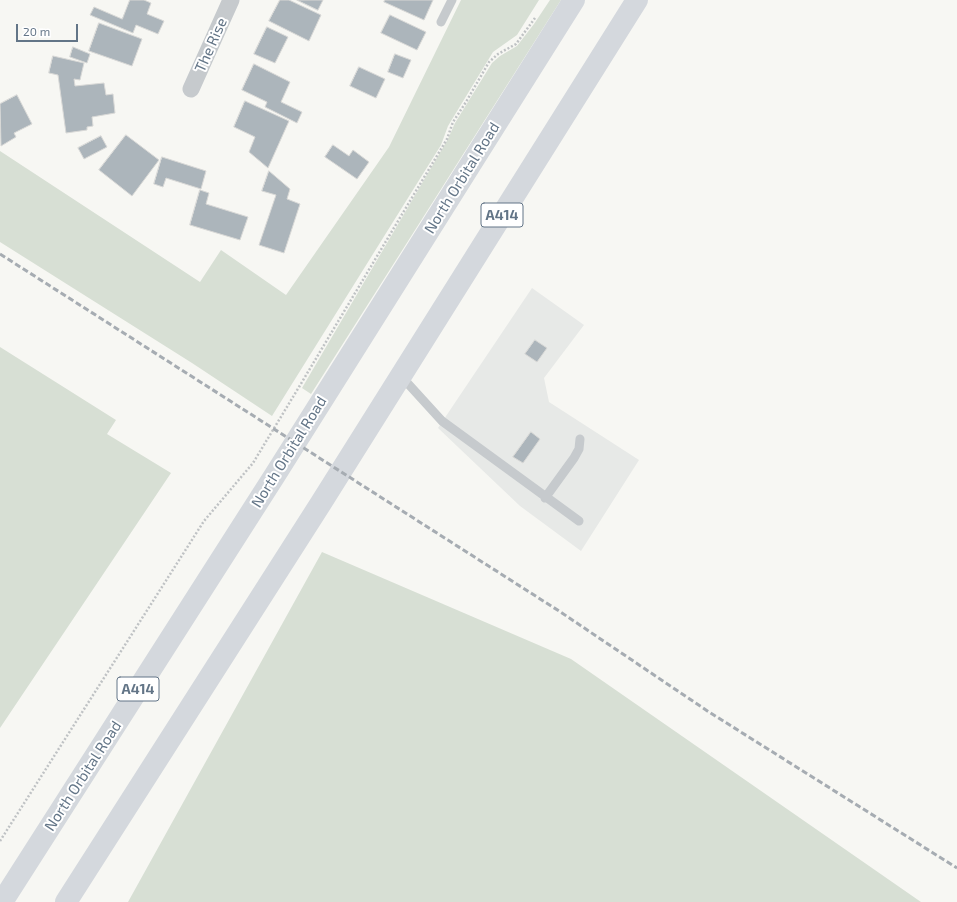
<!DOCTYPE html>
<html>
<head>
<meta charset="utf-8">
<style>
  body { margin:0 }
  #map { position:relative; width:957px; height:902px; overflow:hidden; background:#f7f7f3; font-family:"Exo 2",sans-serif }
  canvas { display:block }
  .scale { position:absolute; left:16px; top:24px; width:62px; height:18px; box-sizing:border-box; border:2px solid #637587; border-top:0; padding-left:5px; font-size:12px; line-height:14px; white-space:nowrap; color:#637587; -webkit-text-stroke:3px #fff; paint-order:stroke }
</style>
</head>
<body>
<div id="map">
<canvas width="957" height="902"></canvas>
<div class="scale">20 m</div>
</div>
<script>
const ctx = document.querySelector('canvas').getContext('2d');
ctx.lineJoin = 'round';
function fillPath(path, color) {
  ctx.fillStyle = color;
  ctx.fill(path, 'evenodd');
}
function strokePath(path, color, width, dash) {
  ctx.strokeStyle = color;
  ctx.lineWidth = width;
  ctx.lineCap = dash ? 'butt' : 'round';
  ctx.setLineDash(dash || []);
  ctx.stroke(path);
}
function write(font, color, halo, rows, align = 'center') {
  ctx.font = font + ' "Exo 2",sans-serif';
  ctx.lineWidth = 4;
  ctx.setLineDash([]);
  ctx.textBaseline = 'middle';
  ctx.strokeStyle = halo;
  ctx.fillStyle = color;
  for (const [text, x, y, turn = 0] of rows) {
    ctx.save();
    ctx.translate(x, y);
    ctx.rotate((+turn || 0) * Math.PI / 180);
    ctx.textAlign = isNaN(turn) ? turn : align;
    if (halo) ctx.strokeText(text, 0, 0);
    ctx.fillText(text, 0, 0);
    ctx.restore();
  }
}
fillPath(new Path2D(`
  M532,288l52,37 -40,53 5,24 90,58 -58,91 -61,-45 -82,-78z`), '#e7e9e7');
fillPath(new Path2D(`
  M461,0h78l-22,35 -24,17 -45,74 -7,19 -169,271 -80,-53 -192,-121v-91l200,131 21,-32 65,45 103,-148z
  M550,0h11l-250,394 -9,-6 146,-249 7,-16 37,-60 8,-7 17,-10 17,-22z
  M0,347l116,73 -9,14 64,39 -171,255z
  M322,552l249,107 350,243h-793z`), '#d7dfd4');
const building = new Path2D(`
  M130,0h14l7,3 -4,11 17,7 -6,13 -22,-9 -3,8 -43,-18 4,-8 28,12z
  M280,0h9l32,15 -12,26 -40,-20z
  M297,0h26l-5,10z
  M385,0h48l-9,20 -40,-18z
  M390,15l36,17 -9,18 -36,-17z
  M99,23l43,16 -10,27 -43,-15z
  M267,27l21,10 -13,26 -21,-9z
  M73,47l17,7 -3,9 -17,-6z
  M395,54l16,6 -8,18 -15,-6z
  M53,56l31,7 -4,17 -6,-1 1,7 29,-3 2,12 7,-1 2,19 -23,4 1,9 -6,1v3l-21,3 -8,-58 -9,-2z
  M254,64l36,18 -9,20 21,10 -5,11 -32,-16 2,-5 -25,-12z
  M359,67l26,12 -9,19 -26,-12z
  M17,95l15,29 -18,9 2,4 -15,9 -1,-42z
  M245,101l44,20 -21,47 -19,-16 6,-15 -21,-10z
  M126,135l33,25 -27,36 -33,-26z
  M101,136l6,11 -23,12 -6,-11z
  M333,145l16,11 4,-6 16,12 -12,17 -32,-22z
  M162,157l44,14 -5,18 -35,-11 -3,9 -9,-3z
  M269,171l21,18 -3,10 13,5 -16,49 -25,-8 17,-50 -14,-4z
  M200,190l9,3 -3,11 42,13 -8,23 -50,-15z
  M535,340l12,8 -10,14 -12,-8z
  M531,432l9,7 -17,24 -10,-6z`);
fillPath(building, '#acb5bb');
strokePath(building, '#d8d8d6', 1);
strokePath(new Path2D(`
  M0,841l204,-320 49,-58 46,-76 148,-248 6,-17 13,-20 23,-40 9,-8 18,-10 19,-26`), '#bfc2c4', 2.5, [2, 2]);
strokePath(new Path2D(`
  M441,22l11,-22
  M401,376l41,45 137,100
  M545,498l29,-40 5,-9 1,-10`), '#c6cacd', 9);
strokePath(new Path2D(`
  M191,89l40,-89`), '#c6cacd', 17);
strokePath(new Path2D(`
  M2,902l273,-427 299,-475
  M66,902l255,-399 316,-503`), '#d4d8dd', 22);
strokePath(new Path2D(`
  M0,254l559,357 150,101 248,156`), '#a6acb2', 3, [6, 3]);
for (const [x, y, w] of [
  [502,215,42],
  [138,689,42]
]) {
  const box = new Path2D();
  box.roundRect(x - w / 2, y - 12, w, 24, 3);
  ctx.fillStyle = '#fff';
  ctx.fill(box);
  strokePath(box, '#637587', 1);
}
write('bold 14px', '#637587', null, [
  ["A414",502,215],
  ["A414",138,689]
]);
write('15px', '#637587', '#fff', [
  ["The Rise",211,45,-66],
  ["North Orbital Road",462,178,-58],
  ["North Orbital Road",289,452,-58],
  ["North Orbital Road",83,776,-57]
]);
</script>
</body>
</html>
